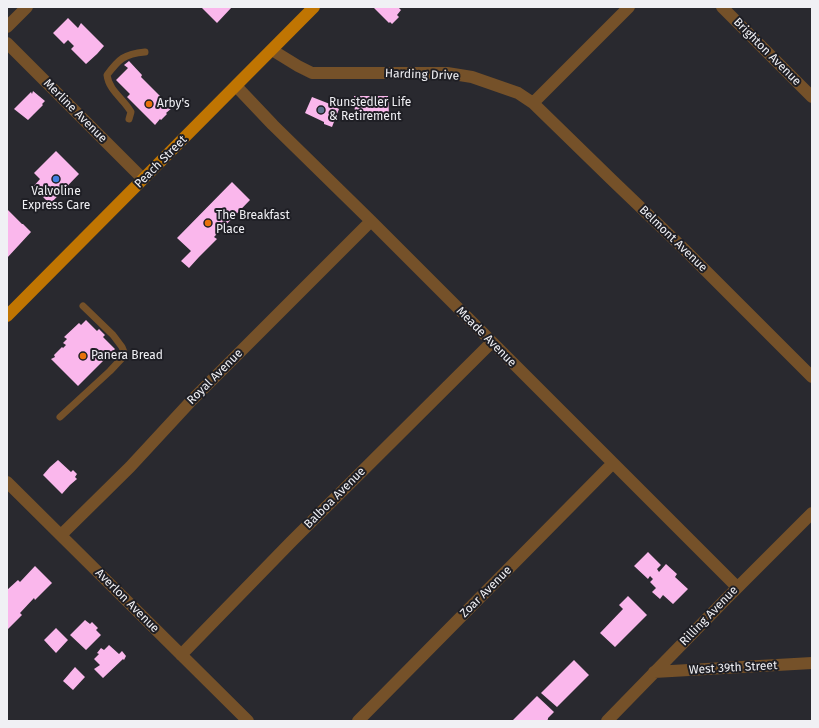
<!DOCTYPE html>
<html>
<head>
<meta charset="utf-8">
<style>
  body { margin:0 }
  #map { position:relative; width:819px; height:728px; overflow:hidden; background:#29292f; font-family:"Fira Sans",sans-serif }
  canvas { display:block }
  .frame { position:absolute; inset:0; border:8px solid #f0f0f4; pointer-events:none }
</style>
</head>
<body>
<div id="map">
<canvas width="819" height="728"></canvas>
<div class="frame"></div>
</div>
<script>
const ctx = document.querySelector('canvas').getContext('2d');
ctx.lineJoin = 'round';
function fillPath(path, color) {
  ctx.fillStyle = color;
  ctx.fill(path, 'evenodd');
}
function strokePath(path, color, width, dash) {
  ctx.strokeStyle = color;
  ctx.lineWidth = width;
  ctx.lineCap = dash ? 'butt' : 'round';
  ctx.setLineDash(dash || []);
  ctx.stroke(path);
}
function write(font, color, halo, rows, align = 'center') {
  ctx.font = font + ' "Fira Sans",sans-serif';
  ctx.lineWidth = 4;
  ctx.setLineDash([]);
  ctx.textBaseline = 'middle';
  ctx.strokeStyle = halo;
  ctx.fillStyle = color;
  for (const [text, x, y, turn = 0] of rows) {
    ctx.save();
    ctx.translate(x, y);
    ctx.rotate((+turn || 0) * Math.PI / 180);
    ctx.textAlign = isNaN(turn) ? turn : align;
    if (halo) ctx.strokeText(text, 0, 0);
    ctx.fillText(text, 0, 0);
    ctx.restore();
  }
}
fillPath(new Path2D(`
  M201,7h31l-15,16z
  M373,7h25l3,3 -4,5 2,2 -7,7 -2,-2 -1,1z
  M68,18l10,10 3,-5 23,23 -7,8 -11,10 -15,-15 3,-3 -6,-6 -4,4 -11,-11z
  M129,61l13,14 -1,2 31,31 -6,5 1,1 -6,6 -1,-1 -5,6 -28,-28 3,-3 -14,-14 12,-12 -4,-3z
  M33,91l12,10 -3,3 1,1 -15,15 -14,-11 17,-17 1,2z
  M354,96h34l1,18 -34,1z
  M312,97l23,9v1l4,2 -7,18 -8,-3v-2l-19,-9z
  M56,151l23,23 -29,30 -17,-17 7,-8 -6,-6z
  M232,182l18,18 -36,37 3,2 -18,18 -10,11 -8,-7 10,-10 -14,-13z
  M7,209l15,15h1l8,8 -24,26z
  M86,320l11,11 2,-2 6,6 -2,2 12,12 -37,37 -27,-27 4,-2 -1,-2 8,-8 1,1 3,-3 -3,-2 4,-4 -3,-2 15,-14 2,2z
  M58,460l13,12 2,-2 4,4 -2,3 2,2 -7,6 -8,9 -19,-19 7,-8z
  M648,552l13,13 -4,4 2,3 7,-8 11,10 -2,3 13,12 -15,15 -10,-9 -3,4 -8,-7 4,-4 -6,-6 3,-3 -3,-3 -2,3 -14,-13z
  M35,566l17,17 -17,17 -1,-2 -14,15 2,2 -15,15v-40l11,-10 2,2z
  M628,596l19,19 -32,32 -15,-14 23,-24 -4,-4z
  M85,620l5,4 2,-2 6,6 -2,2 5,5 -15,15 -16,-15z
  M56,628l12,12 -12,13 -12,-13z
  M109,645l10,9 3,-3 4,5 -2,4 -1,-1 -20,19 -9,-9 6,-4 -6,-6 5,-5 -2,-1 4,-5 3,2z
  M574,660l15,15 -32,32 -16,-14z
  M75,667l10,10 -12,13 -10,-9z
  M537,696l17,16 -6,6v1l-1,2h-35z`), '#fab7ec');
strokePath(new Path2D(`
  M129,119l2,-7c-7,-13 -22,-21 -24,-37 12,-16 17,-21 38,-23
  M60,417l50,-46 14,-15v-4l-2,-5 -9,-12 -30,-29`), '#755129', 7);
strokePath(new Path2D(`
  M722,7l90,90
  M7,27l20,-20
  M7,43l136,136
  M272,50l26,16 14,7h135l25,4 46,16 15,10 78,76 73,70 128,128
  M236,86l37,39 98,96 366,366
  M533,103l96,-96
  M7,482l241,239
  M61,535l69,-68 62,-67 179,-179
  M181,655l110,-113 201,-200
  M654,672l158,-9
  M358,721l255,-258
  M607,721l119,-122 86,-86`), '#755129', 12);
strokePath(new Path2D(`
  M7,316l307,-309`), '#c07502', 12);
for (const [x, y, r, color] of [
  [149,104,4,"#e8710a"],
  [321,110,4,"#5c6f8a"],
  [56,179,4,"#3f7fe0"],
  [208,223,4,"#e8710a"],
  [83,356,4,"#e8710a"]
]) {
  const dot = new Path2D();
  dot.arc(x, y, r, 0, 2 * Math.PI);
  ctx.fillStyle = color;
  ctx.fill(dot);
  strokePath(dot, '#1f1f25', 1.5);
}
write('12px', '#f0f0f4', '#1f1f25', [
  ["Brighton Avenue",767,52,45],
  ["Harding Drive",422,75,2],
  ["Merline Avenue",75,111,45],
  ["Peach Street",161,162,-45],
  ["Belmont Avenue",673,239,44],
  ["Meade Avenue",486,337,45],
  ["Royal Avenue",215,377,-45],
  ["Balboa Avenue",335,498,-45],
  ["Zoar Avenue",486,592,-45],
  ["Averlon Avenue",127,601,45],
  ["Rilling Avenue",709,616,-46],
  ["West 39th Street",733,668,-3]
]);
write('12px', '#f0f0f4', '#1f1f25', [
  ["Runstedler Life",329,103],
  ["& Retirement",329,117],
  ["Arby's",157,104],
  ["Valvoline",56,192,"center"],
  ["Express Care",56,206,"center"],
  ["The Breakfast",216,216],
  ["Place",216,230],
  ["Panera Bread",91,356]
], 'left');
</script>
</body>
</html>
